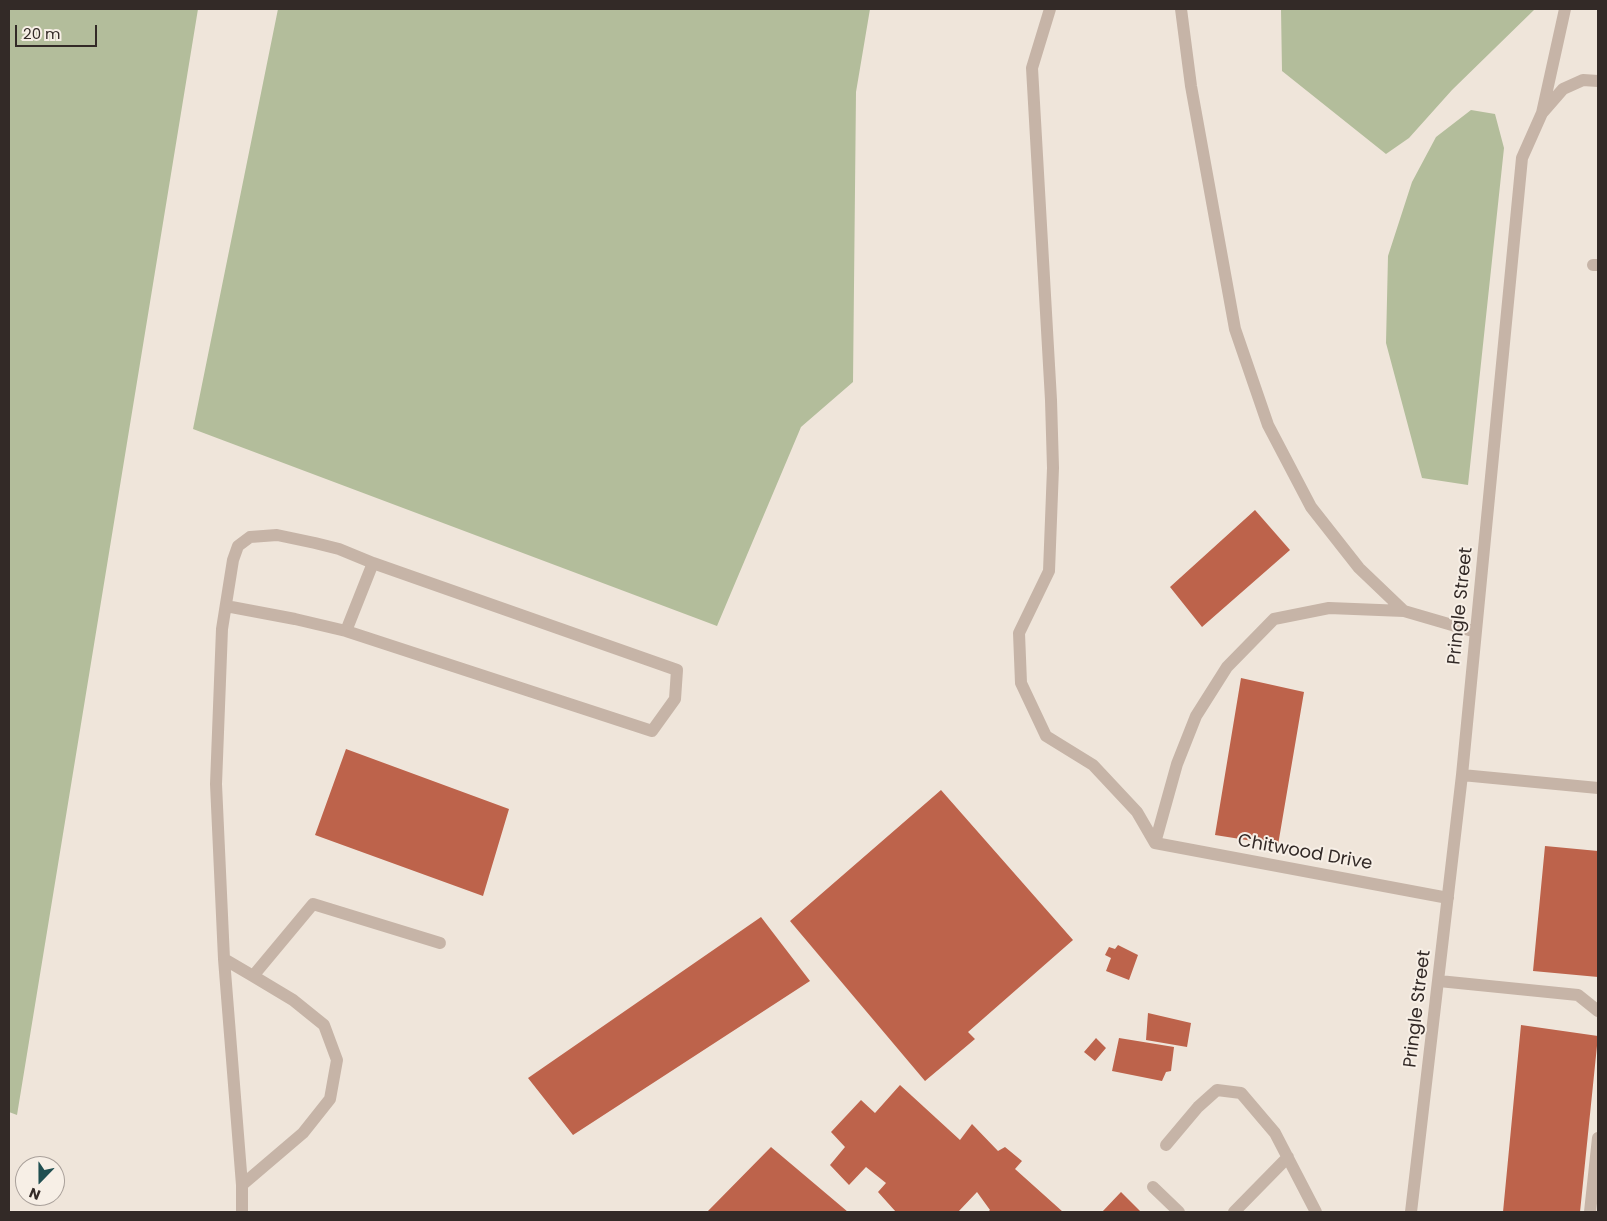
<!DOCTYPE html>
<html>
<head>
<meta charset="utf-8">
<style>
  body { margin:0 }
  #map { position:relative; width:1607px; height:1221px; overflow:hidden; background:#efe5da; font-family:Poppins,sans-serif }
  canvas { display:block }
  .frame { position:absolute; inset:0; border:10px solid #332a27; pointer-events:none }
  .north { position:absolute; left:15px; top:1156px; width:50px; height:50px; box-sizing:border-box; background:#f7efe6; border:1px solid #a9a09a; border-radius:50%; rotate:202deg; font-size:14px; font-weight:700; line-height:20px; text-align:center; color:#332a27 }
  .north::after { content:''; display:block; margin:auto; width:18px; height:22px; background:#204f51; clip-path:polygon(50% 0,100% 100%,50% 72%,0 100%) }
  .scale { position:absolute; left:15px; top:25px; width:82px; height:22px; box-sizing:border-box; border:2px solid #332a27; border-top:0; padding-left:6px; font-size:15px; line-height:18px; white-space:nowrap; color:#332a27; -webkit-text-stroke:4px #f7efe6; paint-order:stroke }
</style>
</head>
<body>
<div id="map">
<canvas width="1607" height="1221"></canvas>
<div class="frame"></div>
<div class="north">N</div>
<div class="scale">20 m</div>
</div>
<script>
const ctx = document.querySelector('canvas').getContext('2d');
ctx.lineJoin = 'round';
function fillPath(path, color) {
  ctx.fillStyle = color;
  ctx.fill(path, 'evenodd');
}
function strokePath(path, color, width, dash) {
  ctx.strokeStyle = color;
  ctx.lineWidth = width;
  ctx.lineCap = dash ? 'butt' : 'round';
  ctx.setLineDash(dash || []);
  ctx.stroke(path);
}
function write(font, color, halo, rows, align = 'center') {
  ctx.font = font + ' Poppins,sans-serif';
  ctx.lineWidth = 4;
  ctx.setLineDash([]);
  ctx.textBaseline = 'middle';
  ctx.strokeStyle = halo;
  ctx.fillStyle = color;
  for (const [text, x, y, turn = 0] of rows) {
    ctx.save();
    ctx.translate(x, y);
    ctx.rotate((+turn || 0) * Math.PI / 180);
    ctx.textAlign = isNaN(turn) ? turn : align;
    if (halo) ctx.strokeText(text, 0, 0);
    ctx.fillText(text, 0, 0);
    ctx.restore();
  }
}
fillPath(new Path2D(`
  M9,9h189l-181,1106 -8,-3z
  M278,9h592l-14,83 -3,290 -52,45 -84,199 -524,-197z
  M1281,9h254l-83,81 -43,48 -23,16 -104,-83z
  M1471,110l24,4 9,34 -36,337 -46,-7 -36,-135 2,-87 24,-74 24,-45z`), '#b3bd9b');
fillPath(new Path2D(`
  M1255,510l35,40 -88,77 -32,-40z
  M1241,678l63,14 -26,153 -63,-10z
  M346,749l163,60 -26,87 -168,-61z
  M941,790l132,150 -105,92 7,7 -50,42 -135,-160z
  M1545,846l53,5v126l-65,-6z
  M761,917l49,64 -237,154 -45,-57z
  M1118,945l20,10 -9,25 -23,-9 5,-13 -6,-3 4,-8 6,2z
  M1148,1013l43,10 -4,24 -41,-7z
  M1521,1025l77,11 -18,176h-77z
  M1096,1038l10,10 -11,13 -11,-9z
  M1119,1038l55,9 -3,24 -5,1 -4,9 -50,-10z
  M900,1085l60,55 12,-16 26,27 7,-4 17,14 -7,8 48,43h-75l2,-2 -13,-18 -19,20h-62l-18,-20 8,-9 -20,-16 -17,18 -19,-20 15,-18 -14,-15 30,-32 14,13z
  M771,1147l77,65h-141z
  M1121,1192l20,20h-39z`), '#bd634b');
strokePath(new Path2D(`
  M1050,9l-18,59 19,332 2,68 -4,103 -30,62 2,50 25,53 47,29 44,47 18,31 22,-79 19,-48 31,-49 47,-48 55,-11 75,3 72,21
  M1181,9l10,77 44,243 33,96 43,82 48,61 45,43
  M1543,112l20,-23 20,-9 15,1
  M1593,265h5
  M226,606l69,13 51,12 27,-68 -34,-14 -24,-6 -38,-8 -27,2 -12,9 -5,14 -11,69 -6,155 8,175 18,226v27
  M346,631l306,100 23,-32 2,-29 -304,-107
  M1462,775l136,13
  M1155,843l293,55
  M224,959l29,17 60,-72 127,39
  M1439,981l139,14 20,16
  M1166,1145l32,-38 19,-17 24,3 34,40 41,79
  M242,1185l61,-52 27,-34 7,-39 -13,-35 -31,-25 -40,-24
  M1153,1187l26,25
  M1234,1212l54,-55
  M1411,1212l51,-437 60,-617 20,-45 23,-104
  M1590,1212l8,-74`), '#c6b4a7', 12);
write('18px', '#332a27', '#f7efe6', [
  ["Pringle Street",1461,606,-84],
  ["Chitwood Drive",1305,853,10],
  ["Pringle Street",1418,1009,-83]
]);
</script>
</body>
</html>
